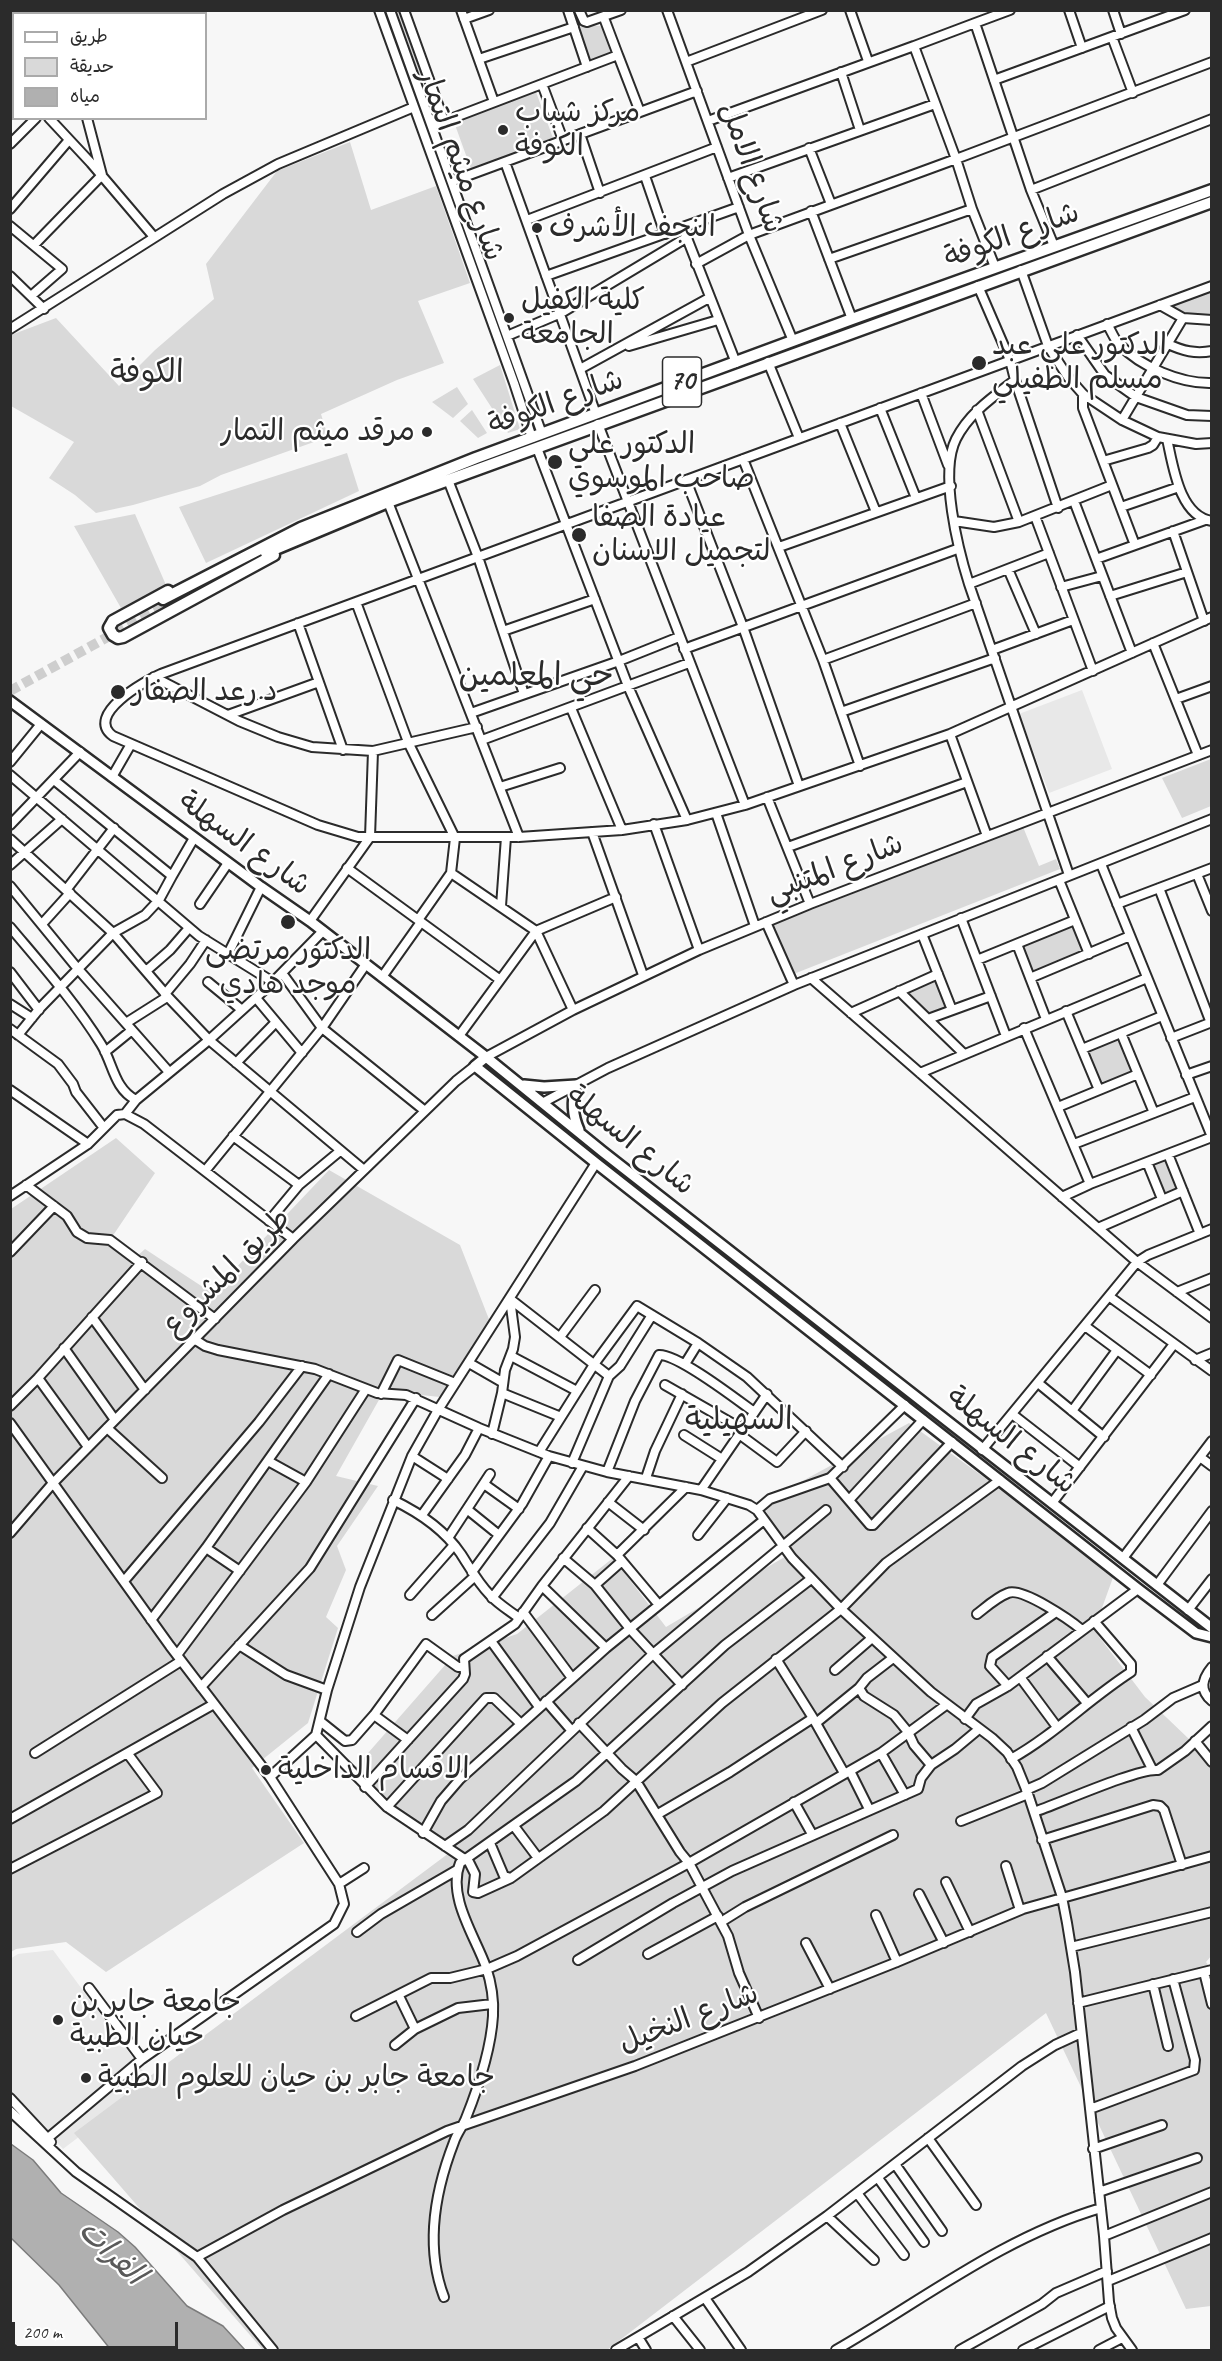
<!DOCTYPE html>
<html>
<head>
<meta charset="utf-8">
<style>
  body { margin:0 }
  #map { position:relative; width:1222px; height:2361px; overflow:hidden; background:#f7f7f7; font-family:Caveat,"Playpen Sans Arabic",sans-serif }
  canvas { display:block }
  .frame { position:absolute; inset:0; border:12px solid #2b2b2b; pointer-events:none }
  .legend { position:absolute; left:12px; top:12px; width:195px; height:108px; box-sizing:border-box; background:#fff; border:2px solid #aaa; margin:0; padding:8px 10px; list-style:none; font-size:18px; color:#2b2b2b }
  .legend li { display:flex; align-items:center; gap:12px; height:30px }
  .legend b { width:30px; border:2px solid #aaa }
  .scale { position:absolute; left:12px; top:2322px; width:166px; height:27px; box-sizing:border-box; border:3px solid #2b2b2b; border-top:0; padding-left:8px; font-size:18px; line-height:21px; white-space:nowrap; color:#2b2b2b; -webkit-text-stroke:4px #fff; paint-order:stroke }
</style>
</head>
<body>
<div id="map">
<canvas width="1222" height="2361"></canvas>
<div class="frame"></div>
<ul class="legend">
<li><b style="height:8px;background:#fff"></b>طريق</li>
<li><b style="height:16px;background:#d9d9d9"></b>حديقة</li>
<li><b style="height:16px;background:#b0b0b0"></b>مياه</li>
</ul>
<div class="scale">200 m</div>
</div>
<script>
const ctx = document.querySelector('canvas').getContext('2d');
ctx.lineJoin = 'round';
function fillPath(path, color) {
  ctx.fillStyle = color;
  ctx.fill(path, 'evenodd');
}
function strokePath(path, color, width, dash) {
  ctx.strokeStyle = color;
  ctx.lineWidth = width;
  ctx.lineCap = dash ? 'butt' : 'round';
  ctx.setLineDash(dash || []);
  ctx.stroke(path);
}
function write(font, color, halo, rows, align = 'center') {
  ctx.font = font + ' Caveat,"Playpen Sans Arabic",sans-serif';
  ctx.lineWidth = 4.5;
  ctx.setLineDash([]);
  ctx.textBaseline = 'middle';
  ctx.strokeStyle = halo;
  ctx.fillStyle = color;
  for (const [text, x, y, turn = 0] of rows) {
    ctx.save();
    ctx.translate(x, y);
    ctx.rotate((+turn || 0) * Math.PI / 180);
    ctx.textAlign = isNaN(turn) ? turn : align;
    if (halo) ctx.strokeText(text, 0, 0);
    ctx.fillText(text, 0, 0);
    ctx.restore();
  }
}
fillPath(new Path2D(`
  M1082,690l30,79 -63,24 -30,-79z
  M53,1950l98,132 -88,67 -52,-56 -1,-134 8,-5z`), '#e8e8e8');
fillPath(new Path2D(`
  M392,11h10l36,97 -9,3z
  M569,11h9l6,14 16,1 4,3 7,26 -21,8 -2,-2z
  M536,92l17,46 -82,31 -17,-47z
  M350,142l21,68 65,-24 34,97 -52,18 26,62 -47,17 -76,34 7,23 -107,38 -21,11 -67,19 -37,8 -21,-18 -26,-17 25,-36 -63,-36v-71l45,-17 63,68 36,-36 59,-51 -8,-35 71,-93z
  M1211,286v31l-28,-1 -19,-12z
  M500,365l20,64 -12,4 -35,-54z
  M457,387l11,17 -15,14 -21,-16z
  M472,410l15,23 -9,5 -18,-17z
  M347,453l12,38 -153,72 -27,-56z
  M135,514l31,71 -45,23 -47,-82z
  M1211,759v47l-29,12 -20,-40z
  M1023,827l16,39 17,-7 4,10 -269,106 -19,-50z
  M1073,925l11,27 -51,20 -11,-27z
  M935,981l11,27 -18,8 -25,-23z
  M1119,1038l14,35 -32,12 -14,-34z
  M116,1138l39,35 -43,64 23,21 10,-9 67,44 117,-123 131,75 32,82 -52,70 -56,-6 -48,85 42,10 -41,60 9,24 -20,47 12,11 -30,95 -56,45 52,75 -198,129 -40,-30 -50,7 -5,3v-743z
  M1167,1157l12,32 -16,6 -12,-32z
  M909,1423l206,149 -21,58 51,67 66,63 1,195 -6,7 6,8 -1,336 -25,3 -140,-296 -439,337h-344l-189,-217 375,-280 -95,-84 99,-113 64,-22 96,-76 53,69 122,-72 -26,-52z`), '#d9d9d9');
const water = new Path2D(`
  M11,2144l22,16 28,33 57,39 17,15 52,59 36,20 22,24h-134l-52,-65 -48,-47z`);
fillPath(water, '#b0b0b0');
strokePath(water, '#7b7b7b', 1.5);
strokePath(new Path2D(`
  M10,691l157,-87`), '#cecece', 10, [10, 5]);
const minor = new Path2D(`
  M379,10l135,373 18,55
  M390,10l152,424
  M404,10l40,111
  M461,10l33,92
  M568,10l19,57
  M579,10l5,11 3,1 34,-12
  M667,10l82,225 44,106
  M850,10l18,51
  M1069,10l13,38
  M1113,10l8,24
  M18,14l25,-4
  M143,14l4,-4
  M464,19l25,-9
  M975,23l35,-13
  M1112,37l21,56
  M914,46l61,-23 56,167 23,56
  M618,55l22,57
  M479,59l95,-32
  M686,62l136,-52
  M841,72l19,58
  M10,79l4,3
  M994,80l191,-70
  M542,84l21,56
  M49,118l42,45 63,74
  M708,121l206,-75 42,113 256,-97
  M432,126l186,-71 -14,-37
  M580,134l20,59
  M10,144l26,-26
  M809,148l22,56
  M505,162l91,252
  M645,176l20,58
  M728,178l207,-74
  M453,181l244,-90
  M1031,190l181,-71
  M10,209l59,-69
  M811,211l41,108
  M527,220l190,-73
  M10,226l52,43 -31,27
  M685,233l51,130
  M34,245l68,-70 -15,-57
  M829,259l143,-50 23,58
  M696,264l53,-29 207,-76 16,50
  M1021,270l27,76 20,31 15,17 39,26 36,17 38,7 16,-1
  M10,276l34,33
  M546,276l193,-69
  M978,286l32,74 5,20c-22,17 -46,33 -59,59 -17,34 2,110 13,145l100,291
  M1212,286l-1051,388c-16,7 -77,41 -48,62l205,89 40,12h161l103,-7 65,-10 58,-15 205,-71 262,-117
  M1160,305l23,13 29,2
  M1107,324c4,6 7,15 12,20 22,23 62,40 93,39
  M10,329l213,-135 55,-30 136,-57
  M1077,335l28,40 31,22 51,18 25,1
  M507,336l54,-23 125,-75
  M1168,344c15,7 27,10 44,7
  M629,346l89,-26
  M768,362l31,76
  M580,369l129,-71
  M1015,380l43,128
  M921,393l27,72
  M1083,394v14l52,137
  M880,408l36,90
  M977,410l42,112
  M1122,420l61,-102
  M840,423l36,89
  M598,424l147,381
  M1167,439c6,26 12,77 45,82
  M537,448l91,238 59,134
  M743,459l80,201 37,106
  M1103,461l45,-13 5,-3 5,-8
  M448,480l30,77 46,137
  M686,480l57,147 56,159
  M1074,501l58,152
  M388,502l131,335
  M1121,507l58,-20
  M1035,516l58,155
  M954,521l40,6 25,-5 93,-37
  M1173,531l31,90
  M779,547l172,-61
  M1096,559l109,-39
  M1008,569l28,65
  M969,584l80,-31
  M1061,587l41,-11
  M1110,596l77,-24
  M356,602l52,140 47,96 -4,35 -33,47
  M298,623l45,127
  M503,631l92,-32
  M1153,643l45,112
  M684,649l273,-100
  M992,650l81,-30
  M823,660l153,-57
  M154,677l85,44 39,16 34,10 61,4 104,-24
  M1176,699l36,-13
  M571,708l51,122
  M841,712l154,-54
  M471,713l148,-52 60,-24
  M228,715l91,-33
  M950,734l37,102
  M482,740l207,-77
  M10,762l31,-38
  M10,775l189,161 74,46
  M112,777l19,-33
  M500,787l60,-19
  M767,797l43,107
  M716,813l39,113
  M654,824l45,126
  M10,825l70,-73
  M592,832l51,143
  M10,839l103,94 56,65 40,42 155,130
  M788,847l179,-65
  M10,865l52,-46
  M347,868l152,111
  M451,873l85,58 37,79
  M1197,874l15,37
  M172,876l22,-38
  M1059,880l30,74
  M10,886l68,83 91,103
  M1159,888l52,135
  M66,890l48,-62
  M200,904l28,-41
  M1117,904l95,-36
  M501,906l5,-69
  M961,918l45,118
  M310,921l60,-84 3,-86
  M766,922l28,63
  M42,924l28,-31
  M10,927c31,37 65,75 91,117 12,19 13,45 35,56l-11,14
  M922,934l30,76
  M1017,944l29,75
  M228,954l33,-67
  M977,960l98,-40
  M146,971l24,-21 19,-22
  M10,972l29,38
  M282,973l40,55 103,83
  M382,977l39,-55
  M811,978l326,284 75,56
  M1030,978l100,-42
  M208,982l34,28
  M899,991l64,62
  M165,994l25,-30 16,-24
  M256,998l46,55
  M10,1004l22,14
  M1066,1011l33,79
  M851,1013l87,-39
  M928,1019l63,-23
  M126,1023l41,-26
  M1024,1028l66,156
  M10,1029l48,35 15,20 3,8 28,36
  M1121,1033l33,80
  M18,1035l22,-27 73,-75 32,-18 14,-15 13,-24 -118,-96
  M459,1036l77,-105 80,-34
  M1171,1038l41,-16
  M1082,1049l80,-33
  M105,1052l27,-22
  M486,1057l87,-47 126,-60 111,-46 402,-154
  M236,1063l40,-41
  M920,1073l227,-95
  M1186,1075l26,-9
  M10,1090l78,54
  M136,1100l73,-60 64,-58 50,-51
  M544,1102l64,-34 186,-83 418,-166
  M1058,1107l80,-33
  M233,1136l66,49 -30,36
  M1074,1144l121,-47
  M1168,1154l32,80
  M1147,1162l15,37
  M205,1171l117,-143 44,-64
  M26,1185l41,31 10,16 10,6 23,2 105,79
  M299,1185l41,-34
  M10,1196l78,-52 29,-29 8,-1 19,10 149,115
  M1062,1197l28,-13 122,-47 -111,-273
  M1098,1228l85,-37
  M10,1252l44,-46
  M1177,1292l35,-14
  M1110,1297l102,74
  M510,1299l99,77
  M92,1317l53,73
  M1085,1326l66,49
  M560,1337l35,-47
  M194,1339l11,7 13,4 97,19 62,24 29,2 73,33 70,28 58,16 94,18 48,15 8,5 35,48 49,51 90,83 61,46 15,14 10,15 11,27 34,103 5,26 8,49 29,264 5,66 3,16 4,10 16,22
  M64,1348l51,72
  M511,1356l66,35
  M1195,1360l17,-7
  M469,1363l33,19
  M685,1364l13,-21
  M38,1378l50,69
  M1038,1383l66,54
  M665,1385l77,44
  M502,1393l59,24
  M381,1394l17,-34 57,23
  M10,1406l28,-28 104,-116
  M1072,1411l45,-61
  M1012,1414l68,53
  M10,1423l160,223 100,131 69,107 5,20 -10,20 -192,135 -53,-71
  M107,1428l55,50
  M492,1434l10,-41 3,-23 8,-21 2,-12 -5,-38
  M739,1434l38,28 29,-31
  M684,1435l38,24
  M982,1450l155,-188 11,-7 64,-26
  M539,1452l56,-89 42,-57 61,37 49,34 96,90
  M412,1456l36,23
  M1200,1457l12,9
  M268,1461l38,21
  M572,1463l37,-87 11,-10 32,-51
  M607,1472l28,-71 24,-46c19,-1 77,44 95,57
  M646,1478l9,-27 27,-57
  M830,1478l40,47h3l79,-83
  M484,1484l35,25
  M701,1490l66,-96
  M850,1499l73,-79
  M393,1500c27,13 51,29 68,54 9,14 17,29 29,41 8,9 20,16 29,23
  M608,1502l36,28
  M1052,1503l122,-159
  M468,1510l31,25
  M757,1510l13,-11 60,-21 75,-73
  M422,1515l43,-60 14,-27
  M587,1528l30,27 42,50
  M10,1533l43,-50 240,-244 163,-158 19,-15
  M698,1535l29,-37
  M448,1538l42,-64
  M206,1548l34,23
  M617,1555l69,-68
  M563,1558l32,27 36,45 51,55
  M1123,1558l89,-117
  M472,1572l50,-68 27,-48
  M124,1581l135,-159 43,-56
  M595,1585l27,-24
  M1157,1585l55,-74
  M542,1586l64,62
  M410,1595l44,-50
  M492,1598l58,-75 33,-57
  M1188,1610l24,-31
  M523,1612l49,66
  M977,1614c9,-7 20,-17 31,-21 14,-6 62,27 74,37
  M432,1615l42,-38
  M151,1620l55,-72 123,-174
  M491,1641l48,66
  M239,1645l47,30 41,15
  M177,1655l129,-173 60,-93
  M1047,1656l40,47
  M893,1658l-26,20 -8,10 5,8 30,19 14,17 6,13 17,20 24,-16 24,-20
  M776,1659l37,59 31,55
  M1212,1667c-10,12 -13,23 0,34
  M835,1670l37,-32
  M1020,1677l37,50
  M1008,1686l-18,-20 2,-9 64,-45
  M201,1687l109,-119 106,-170
  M546,1701l26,30
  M374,1715l34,25
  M965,1719l11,-15 32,-18 130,-97
  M320,1721l25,20 7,-1 22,-25 52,-71 32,23h6
  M579,1723l43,46 14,12 44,71 9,11 39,73 11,37 20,45
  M816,1723l43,-35
  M1131,1727l21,42
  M316,1735l71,72 82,55 6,12 -2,18 5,1 33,-15
  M1195,1741l17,21
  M35,1753l146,-92
  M881,1753l24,42
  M1011,1759c43,-24 78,-60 120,-87v-8l-37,-43
  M850,1771l19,38
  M270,1777l46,-42 11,-45 33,-103 52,-131 26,-46 158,-247
  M365,1787l98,-108 2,-5 -1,-15 51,-35 27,-38 87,-110
  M1026,1790l16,-7 102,-63 29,-22 30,-13
  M794,1802l18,32
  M387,1807l99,-109h8l27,26
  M1034,1812c24,-8 104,-44 124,-42l27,-19 27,-25
  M658,1814l72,-42 83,-54
  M10,1819l204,-115
  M961,1821l67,-27
  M514,1826l24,32
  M423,1833l18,-32 19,-22 146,-131 158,-128
  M1042,1840l111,-35 7,1 4,4 18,55
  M490,1843l14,33 7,2 93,-67 118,-108 119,-94 45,-46 114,-83
  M445,1846l23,-16 186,-177 172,-143
  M1006,1866l14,44
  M10,1869l147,-76 -29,-39
  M946,1882l24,50
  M339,1884l25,-16
  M919,1894l25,49
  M876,1915l21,47
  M721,1922l24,-15 148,-72
  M357,1932l24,-18 76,-44
  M806,1943l24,46
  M1071,1947l141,-35
  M648,1954l70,-38
  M578,1960l95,-57 59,-32 186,-82 3,-11 10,-13
  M1204,1972l8,32
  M1153,1984l15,62
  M399,1996l16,33
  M1078,2003l134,-33
  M356,2016l75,-38h19l37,-9 30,-13 172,-93 192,-110 65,-48
  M395,2045l20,-16 43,-21 34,-4
  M10,2098l41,44
  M1090,2109l104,-39 1,-10 -22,-81
  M10,2111l66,61 121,85 76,93
  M48,2138l94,-79
  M928,2138l48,67
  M1093,2149l69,-24
  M895,2164l47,67
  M878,2178l46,64
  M1099,2192l98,-34
  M857,2193l47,62
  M827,2216l47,44
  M1104,2236l108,-44
  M197,2257l86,-47 164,-79 188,-65 262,-104 126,-53 189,-53
  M1108,2281l104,-43
  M444,2297c-19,-50 -9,-106 10,-155 3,-9 9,-16 12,-24 12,-30 25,-70 27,-102 1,-16 -2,-34 -7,-49 -11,-31 -39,-70 -26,-104l116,-82 149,-136 86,-66
  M705,2298l36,52
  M673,2316l27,34
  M638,2337l8,13
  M10,2348l3,2
  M616,2350l132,-78 79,-56 195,-150 33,-21 26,-12
  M836,2350c87,-50 167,-113 265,-142
  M960,2350l82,-46 14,-11 51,-22
  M1023,2350l87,-44
  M1099,2350l23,-12`);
const major = new Path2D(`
  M10,701l251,186 49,34 176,136 117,95 609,476
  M486,1057l-11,9 121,97 542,426 58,44 16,4
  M524,1085l20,2 32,-2c-4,17 -4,29 3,45`);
const highway = new Path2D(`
  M266,553l122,-51 824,-300
  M168,591l-55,30 -4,7 4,7 5,3 5,-1 151,-82
  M163,599l138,-71 175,-70 376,-139 360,-129`);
strokePath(minor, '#2b2b2b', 12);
strokePath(major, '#2b2b2b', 14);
strokePath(highway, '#2b2b2b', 15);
strokePath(minor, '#fff', 8);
strokePath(major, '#fff', 9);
strokePath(highway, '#fff', 10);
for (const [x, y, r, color] of [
  [503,130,6,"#2b2b2b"],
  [537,228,6,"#2b2b2b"],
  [509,318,6,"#2b2b2b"],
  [979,363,8,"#2b2b2b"],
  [427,432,6,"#2b2b2b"],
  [555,462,8,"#2b2b2b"],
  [579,535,8,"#2b2b2b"],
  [118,692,8,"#2b2b2b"],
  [288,922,8,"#2b2b2b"],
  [266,1770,6,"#2b2b2b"],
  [58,2020,6,"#2b2b2b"],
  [86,2078,6,"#2b2b2b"]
]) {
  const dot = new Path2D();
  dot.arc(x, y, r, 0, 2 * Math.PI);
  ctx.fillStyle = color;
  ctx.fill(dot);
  strokePath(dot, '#fff', 2);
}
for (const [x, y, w] of [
  [682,382,39]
]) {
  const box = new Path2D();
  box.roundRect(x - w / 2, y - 25, w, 50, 4.5);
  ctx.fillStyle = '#fff';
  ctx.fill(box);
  strokePath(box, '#2b2b2b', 1.5);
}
write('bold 28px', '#2b2b2b', null, [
  ["70",682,382]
]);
write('30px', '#2b2b2b', '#fff', [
  ["مركز شباب",515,113],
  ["الكوفة",515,147],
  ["النجف الأشرف",549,228],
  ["كلية الكفيل",521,301],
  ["الجامعة",521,335],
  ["الدكتور علي عبد",992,346],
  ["مسلم الطفيلي",992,380],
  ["مرقد ميثم التمار",415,432,"right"],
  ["الدكتور علي",568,445],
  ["صاحب الموسوي",568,479],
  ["عيادة الصفا",592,518],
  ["لتجميل الاسنان",592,552],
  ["د.رعد الصفار",132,692],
  ["الدكتور مرتضى",288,951,"center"],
  ["موجد هادي",288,985,"center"],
  ["الاقسام الداخلية",278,1770],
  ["جامعة جابر بن",70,2003],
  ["حيان الطبية",70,2037],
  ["جامعة جابر بن حيان للعلوم الطبية",98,2078]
], 'left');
write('30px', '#2b2b2b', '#fff', [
  ["شارع ميثم التمار",460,165,70],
  ["شارع الامل",751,168,70],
  ["شارع الكوفة",1012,236,-20],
  ["شارع الكوفة",556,403,-20],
  ["شارع السهلة",244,844,36],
  ["شارع المتنبي",835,869,-21],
  ["شارع السهلة",630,1141,39],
  ["طريق المشروع",227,1273,-45],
  ["شارع السهلة",1011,1441,38],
  ["شارع النخيل",689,2019,-21]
]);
write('32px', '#2b2b2b', '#fff', [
  ["الكوفة",147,374],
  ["حي المعلمين",536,677],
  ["السهيلية",739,1421]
]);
write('italic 32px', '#5a5a5a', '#fff', [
  ["الفرات",111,2253,44]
]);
</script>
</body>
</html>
